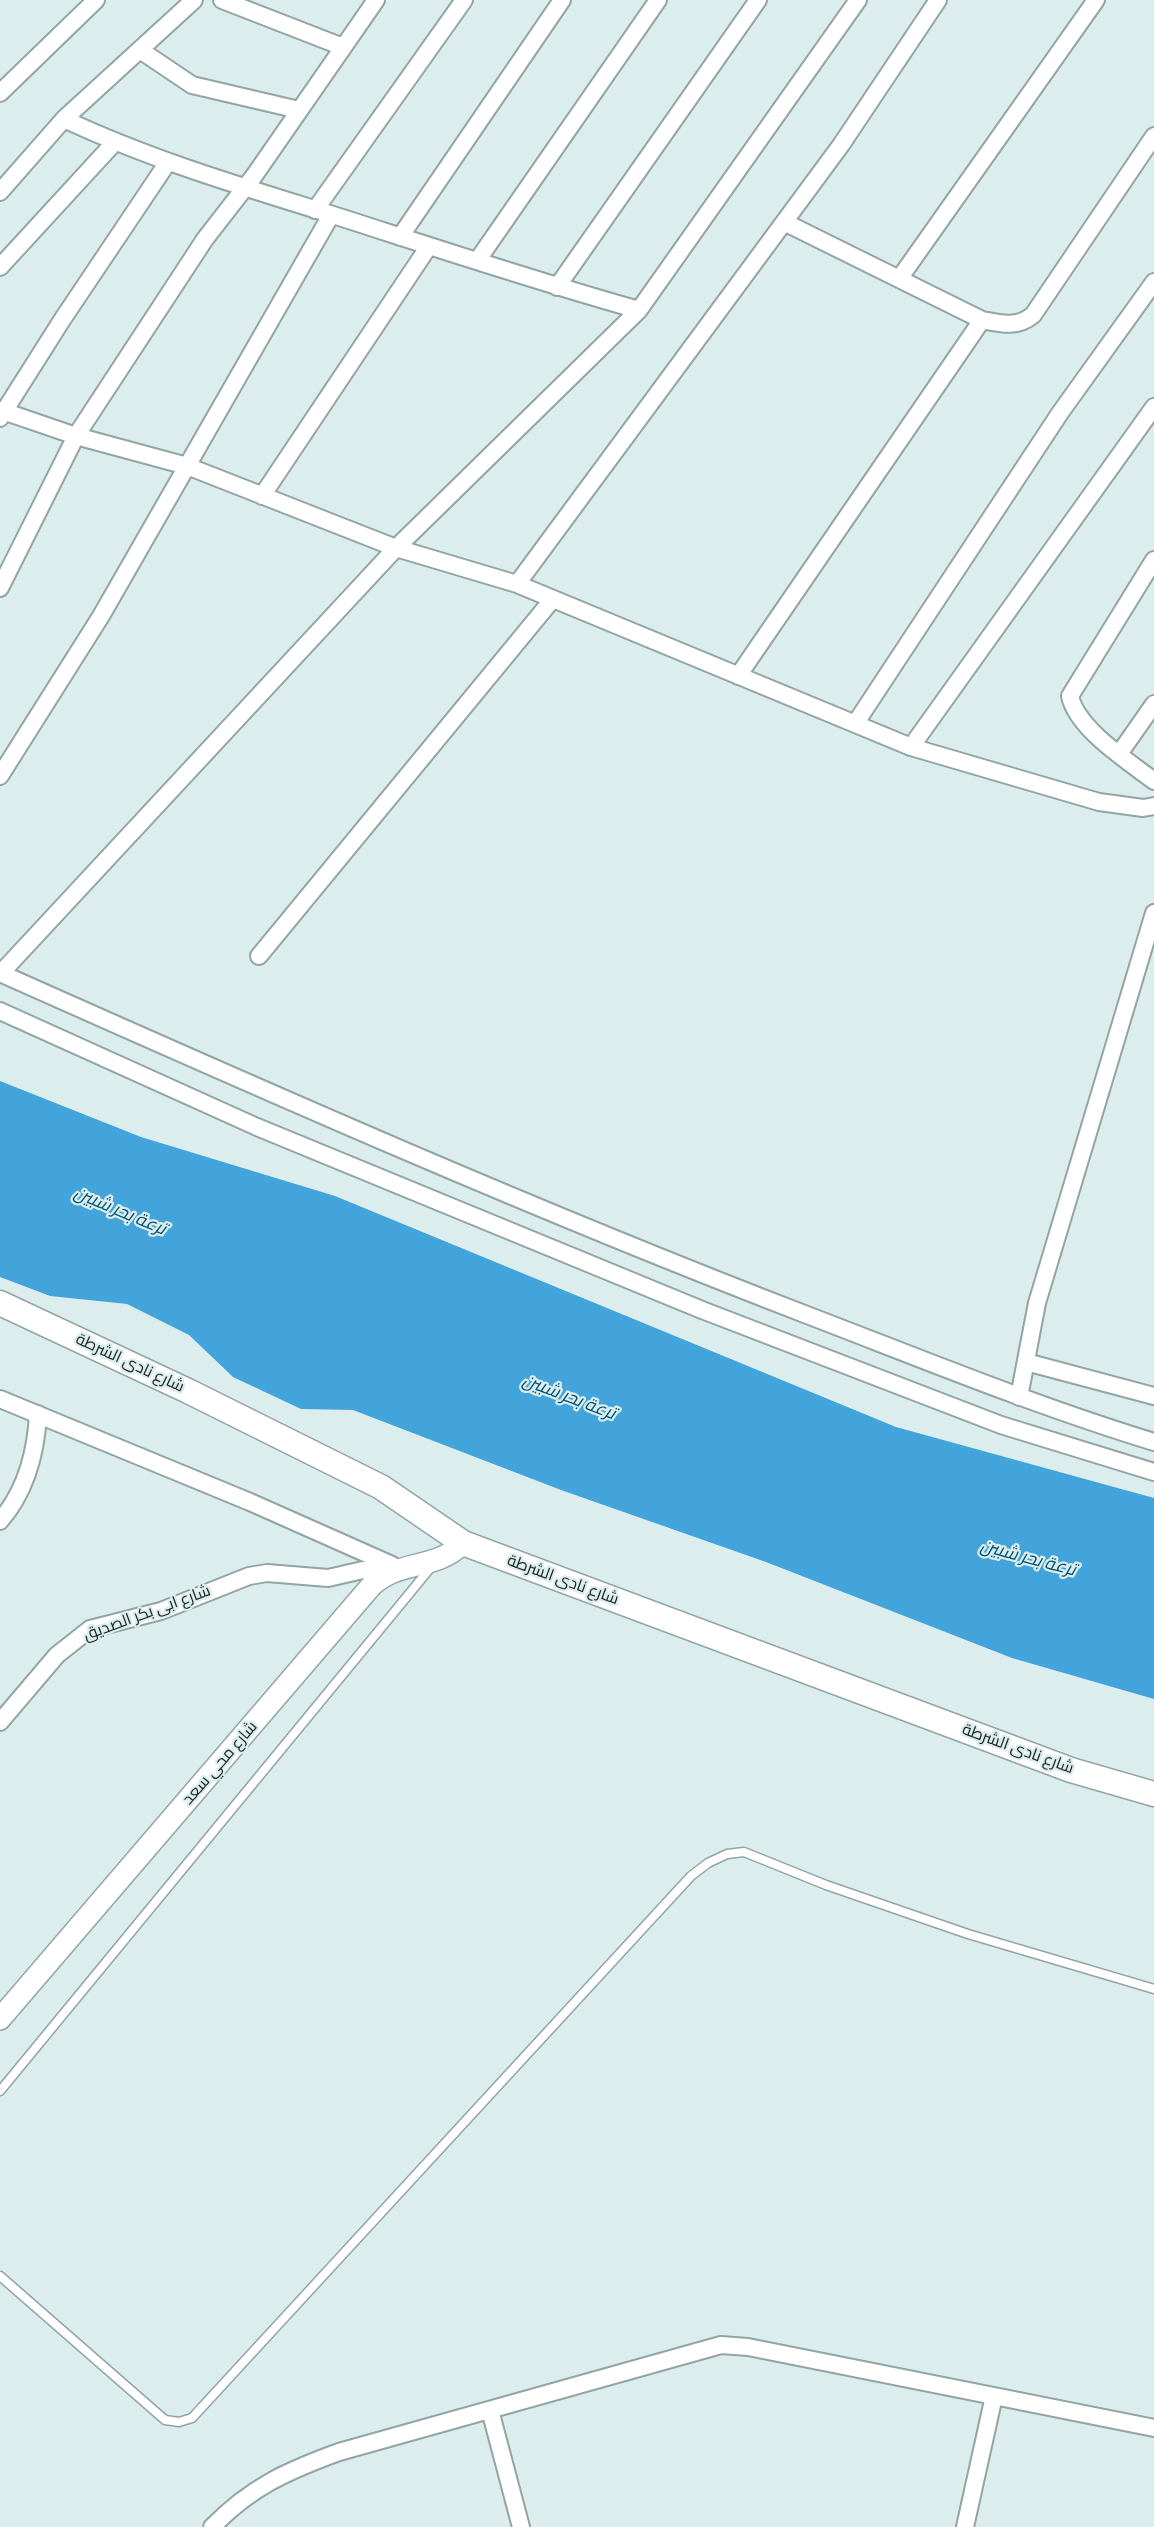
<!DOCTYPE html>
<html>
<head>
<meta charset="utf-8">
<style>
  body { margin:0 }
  canvas { display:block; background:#dbeded }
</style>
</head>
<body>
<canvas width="1154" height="2527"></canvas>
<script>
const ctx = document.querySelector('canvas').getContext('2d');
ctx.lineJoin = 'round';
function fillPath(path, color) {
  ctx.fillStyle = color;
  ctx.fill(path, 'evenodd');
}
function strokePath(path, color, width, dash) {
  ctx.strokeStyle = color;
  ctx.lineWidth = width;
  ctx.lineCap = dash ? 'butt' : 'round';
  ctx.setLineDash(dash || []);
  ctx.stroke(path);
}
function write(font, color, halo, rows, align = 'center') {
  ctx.font = font + ' Cabin,Cairo,sans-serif';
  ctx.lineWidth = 4.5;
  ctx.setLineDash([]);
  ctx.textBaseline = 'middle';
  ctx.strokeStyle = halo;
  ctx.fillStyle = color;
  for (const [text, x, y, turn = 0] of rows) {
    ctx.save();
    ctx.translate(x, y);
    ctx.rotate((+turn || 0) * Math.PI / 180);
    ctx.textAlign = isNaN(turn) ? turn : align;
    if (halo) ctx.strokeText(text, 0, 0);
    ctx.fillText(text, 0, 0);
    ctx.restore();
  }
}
fillPath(new Path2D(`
  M0,1081l141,56 194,59 561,231 258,71v201l-142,-41 -246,-96 -205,-72 -208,-80 -52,-1 -68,-32 -44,-42 -62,-31 -77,-8 -50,-19z`), '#43a4db');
const service = new Path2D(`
  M0,2091l432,-525
  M0,2276l165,144 14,2 13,-4 499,-542 17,-13 19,-9 17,-2 82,33 142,49 186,55`);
const minor = new Path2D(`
  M222,0l121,47
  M140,50l52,35 107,25
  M0,93l96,-93
  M64,119c85,40 176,67 266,95 103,33 205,67 309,96
  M0,192l64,-73 130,-119
  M315,210l149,-210
  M784,222l198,98
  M400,237l162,-237
  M477,261l181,-261
  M0,267l114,-124
  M899,279l197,-279
  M557,287l201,-287
  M0,410l76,26 111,30 209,82 121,36 394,163 188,55 44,6 11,-2
  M0,418l62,-98 106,-158
  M262,496l167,-250
  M1154,560l-84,136c7,33 58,65 84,85
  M517,584l324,-439 97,-145
  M0,588l76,-152 129,-197 49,-63 122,-176
  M738,676l244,-356c20,4 35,8 51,-5l121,-179
  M855,724l205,-311 94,-131
  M911,747l243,-340
  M1119,754l35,-50
  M0,776l101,-160 230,-401
  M259,956l293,-356
  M0,973c267,119 534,237 807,342 115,44 229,91 347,127
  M1,973l395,-425 243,-238 219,-310
  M0,1011l257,116 445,183 299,115 153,47
  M1026,1362l128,34
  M1019,1397l18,-94 117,-390
  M0,1399l250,103 142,63
  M0,1521c26,-30 36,-68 38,-107
  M0,1722l57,-67 33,-26 71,-18 88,-35 18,-3 61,5 35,-8 35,-2
  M490,2410l31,117
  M212,2527c39,-40 75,-56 127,-75l382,-107 27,2 406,81
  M965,2527l29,-131`);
const tertiary = new Path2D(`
  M0,2019l372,-434c29,-26 63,-14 91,-42`);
const secondary = new Path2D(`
  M0,1303l188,88 193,96 82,56 608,227 83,24`);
strokePath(service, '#93a4a5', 11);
strokePath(minor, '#93a4a5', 20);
strokePath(tertiary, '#93a4a5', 24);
strokePath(secondary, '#93a4a5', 27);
strokePath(service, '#fff', 8);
strokePath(minor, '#fff', 16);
strokePath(tertiary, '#fff', 21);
strokePath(secondary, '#fff', 24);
write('16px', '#171e1e', '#dbeded', [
  ["شارع نادى الشرطة",130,1363,25],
  ["شارع نادى الشرطة",563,1580,20],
  ["شارع ابى بكر الصديق",147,1613,-20],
  ["شارع نادى الشرطة",1018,1749,20],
  ["شارع محي سعد",220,1763,-49]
]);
write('italic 18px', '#015277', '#dbeded', [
  ["ترعة بحر شبين",120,1211,23],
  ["ترعة بحر شبين",569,1397,21],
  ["ترعة بحر شبين",1028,1558,15]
]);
</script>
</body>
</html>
